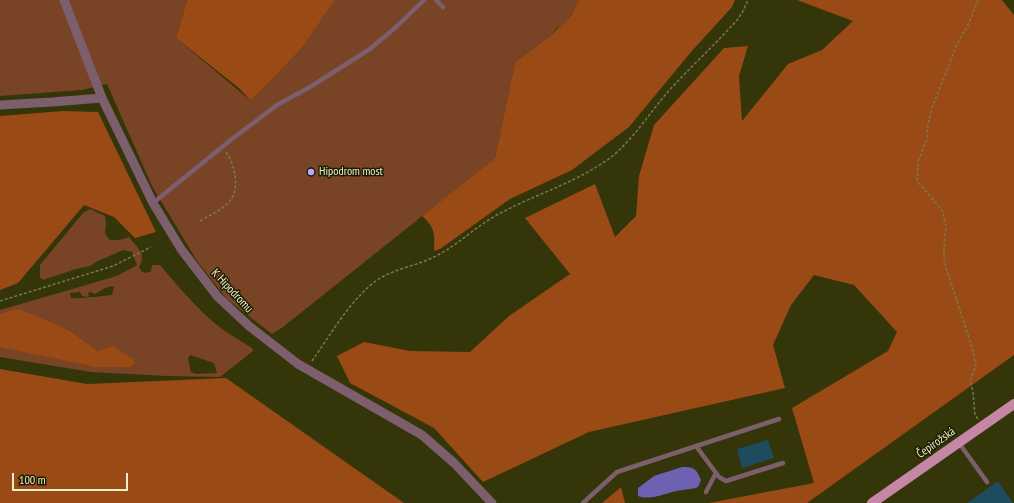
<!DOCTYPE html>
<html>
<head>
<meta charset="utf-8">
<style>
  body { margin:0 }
  #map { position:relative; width:1014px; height:503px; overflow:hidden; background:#35350a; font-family:"PT Sans Narrow",sans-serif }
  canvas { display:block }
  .scale { position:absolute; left:12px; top:473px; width:116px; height:18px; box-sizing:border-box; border:2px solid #eeefc9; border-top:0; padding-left:5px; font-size:12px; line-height:14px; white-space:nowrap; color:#eeefc9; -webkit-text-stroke:3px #1c1c00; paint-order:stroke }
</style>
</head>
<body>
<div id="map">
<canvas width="1014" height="503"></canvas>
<div class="scale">100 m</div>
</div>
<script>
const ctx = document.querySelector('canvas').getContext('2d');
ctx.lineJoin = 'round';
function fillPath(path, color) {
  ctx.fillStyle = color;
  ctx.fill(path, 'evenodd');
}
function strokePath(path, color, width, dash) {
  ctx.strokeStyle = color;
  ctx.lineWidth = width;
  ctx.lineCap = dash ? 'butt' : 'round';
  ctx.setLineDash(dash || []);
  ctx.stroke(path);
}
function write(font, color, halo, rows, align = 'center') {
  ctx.font = font + ' "PT Sans Narrow",sans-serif';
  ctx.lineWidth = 3;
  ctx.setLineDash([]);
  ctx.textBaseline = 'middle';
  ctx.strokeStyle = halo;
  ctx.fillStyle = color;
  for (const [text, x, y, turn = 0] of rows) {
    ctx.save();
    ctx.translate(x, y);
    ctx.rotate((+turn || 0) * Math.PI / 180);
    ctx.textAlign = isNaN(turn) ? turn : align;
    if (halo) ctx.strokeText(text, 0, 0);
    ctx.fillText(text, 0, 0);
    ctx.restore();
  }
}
fillPath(new Path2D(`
  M0,0h187l-11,38 75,63 52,-54 32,-47h244l-7,15 -12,14 -2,-3 -6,9 -37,27 -20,96 -212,169 -11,7 -45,-35 -30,-38 -45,-75 -45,-102 -25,6 -82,6z
  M90,209l15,7 1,6 -1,12 5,6h10l9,-3c9,12 18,16 10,30l3,5 5,1 4,-2 1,-6h8c18,21 36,43 57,60 11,9 25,16 36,24v2l-33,26 -53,-1 -76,-4 -91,-15v-10h3l91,20 18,-21 -14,5 -29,-21 -55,-21 -14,5v-4l117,-34 20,-11 -5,-13 -9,-2 -27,12 -6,4 -14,3 -33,11 -3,-3v-12l43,-52zM112,286l2,1 -2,8c-6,1 -11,1 -18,2 -9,0 -13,2 -23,1l-1,-5 10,-1 2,4 4,1 3,-1 -1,-3 3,-1 4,2 10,-6zM190,355l24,8 3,10 -21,1 -5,-2 -3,-13z`), '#794425');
fillPath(new Path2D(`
  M187,0h148l-32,47 -52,54 -11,-12 -64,-51z
  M579,0h156l-3,7 -41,45 -62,75 -57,43 -62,29 -70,50 -6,2c1,-16 1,-24 -12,-35l73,-58 20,-96 37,-27 7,-8 1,1 12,-13z
  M797,0h205l12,15v340l-207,148h-98l105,-20 -22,-75 96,-57 9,-19 -43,-47 -40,-10 -23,30 -18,40 12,43 -196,44 -106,50 -49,-54 -84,-45 -13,-27 27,-14 46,9 60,1 39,-36 61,-42 -45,-56 70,-34 20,53 21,-21 3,-40 15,-51 70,-77 24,-2 -9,30 3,45 46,-57 34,-14 31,-29z
  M63,111l35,1 58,120 -21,6 -21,-21 -30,-12 -66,78 -18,7v-174z
  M14,309l7,1 48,20 29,21 14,-5 19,12 4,4 -4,5h-37l-94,-20v-33z
  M0,369l87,15 139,-6 178,125h-404z
  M621,487l4,16h-23z`), '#9a4a15');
fillPath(new Path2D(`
  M682,467c13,0 14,2 19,13l-3,7c-5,2 -10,2 -16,3 -15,2 -29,11 -44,6v-8l16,-12z`), '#6e61b3');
fillPath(new Path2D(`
  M768,440l6,18 -32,10 -5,-19z
  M998,481l15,22h-46z`), '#1d4c5f');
strokePath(new Path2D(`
  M978,0l-10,25 -11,19 -25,64 -4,16 -1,15 -9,23 -1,19 25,29 4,16 -2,20v13l2,9 27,82 3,16 -6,15 3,11 2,23 3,4
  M200,221c20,-12 39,-17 35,-44 -1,-9 -4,-19 -10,-26
  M0,301l113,-35 38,-19
  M312,361c19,-27 35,-56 61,-78 18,-14 41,-16 61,-26 23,-11 41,-30 63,-42 38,-21 77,-31 113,-57 20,-15 40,-45 56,-64 23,-26 49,-49 71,-74l5,-7 6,-13`), '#797950', 1.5, [3, 2]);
strokePath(new Path2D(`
  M436,0l7,7
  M153,203l79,-64 45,-34 33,-18 60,-38 26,-22 28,-27
  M959,443l28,39
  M696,446l23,31 7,4 57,-18
  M706,492l10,-19
  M583,503l34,-31 162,-53`), '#7c5e6c', 4.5);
strokePath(new Path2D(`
  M64,0l38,98 51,105 28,46 36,47 32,30 49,38 124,71 32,28 38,40
  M0,105l52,-3 50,-4`), '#7c5e6c', 9);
strokePath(new Path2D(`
  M872,503l142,-99`), '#c587a5', 10);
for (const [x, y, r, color] of [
  [311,172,4,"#b4acf9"]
]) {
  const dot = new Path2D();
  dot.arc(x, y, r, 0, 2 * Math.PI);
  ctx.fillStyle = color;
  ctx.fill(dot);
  strokePath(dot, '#1c1c00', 1.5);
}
write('12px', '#eeefc9', '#1c1c00', [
  ["Hipodrom most",319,172]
], 'left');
write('12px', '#eeefc9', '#1c1c00', [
  ["K Hipodromu",232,291,47],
  ["Čepirožská",936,443,-35]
]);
</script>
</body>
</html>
